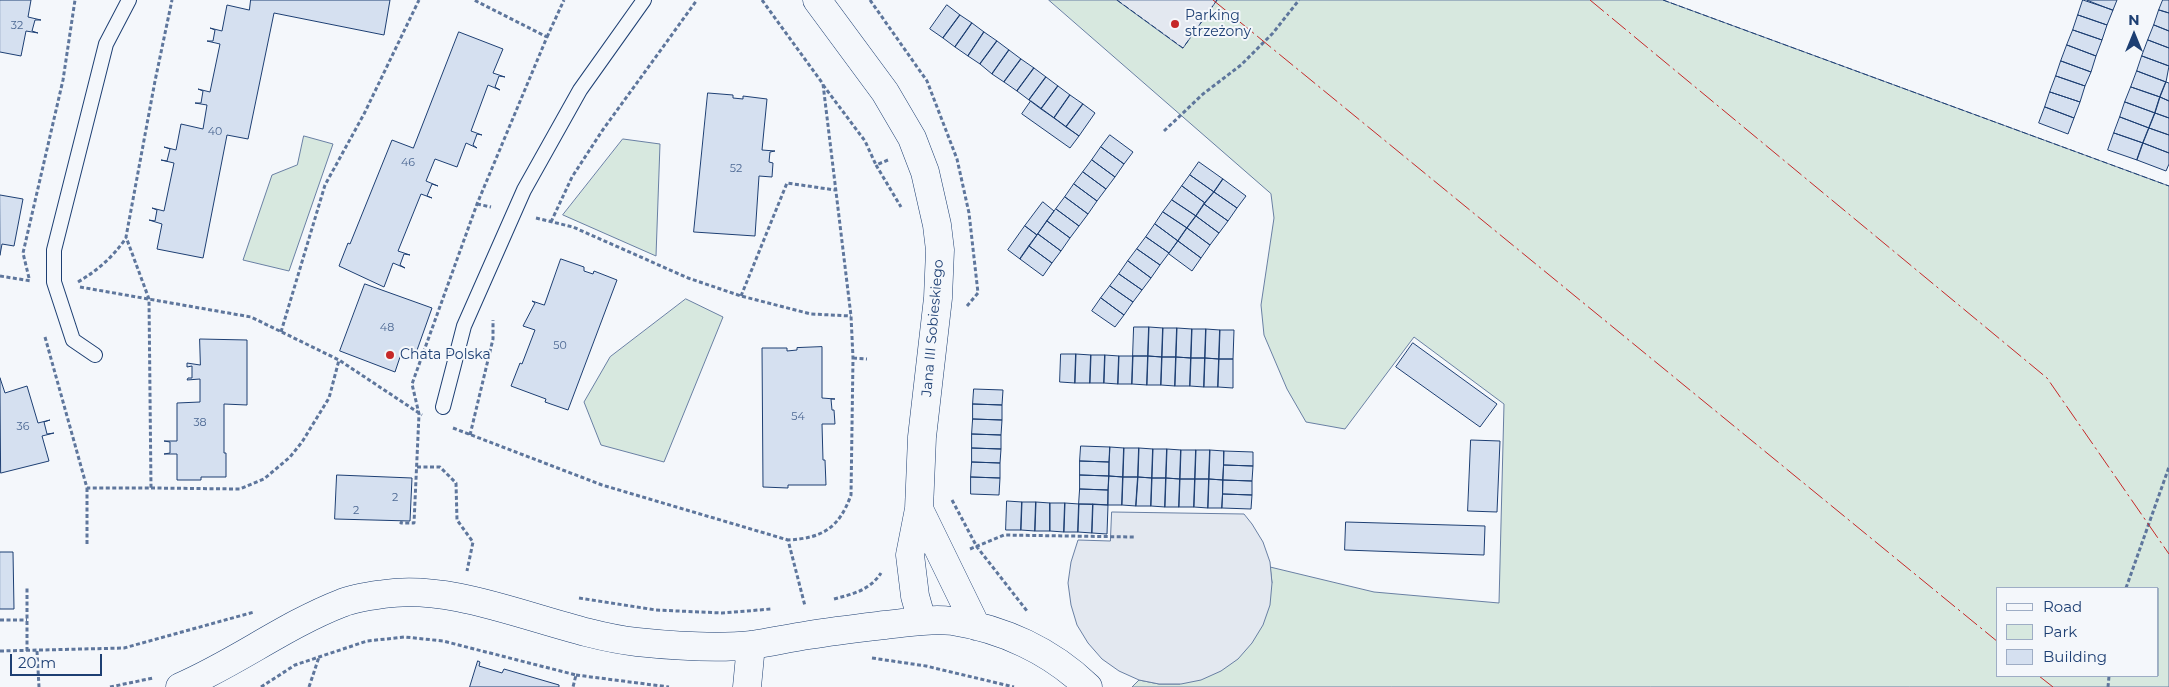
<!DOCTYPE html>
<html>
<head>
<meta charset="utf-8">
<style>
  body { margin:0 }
  #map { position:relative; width:2169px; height:687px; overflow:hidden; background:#f4f7fb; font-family:Montserrat,sans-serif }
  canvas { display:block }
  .legend { position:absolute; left:1996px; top:587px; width:162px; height:90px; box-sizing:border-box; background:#f4f7fb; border:1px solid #9eadc5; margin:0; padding:6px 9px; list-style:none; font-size:15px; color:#1d3f73 }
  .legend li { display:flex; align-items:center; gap:10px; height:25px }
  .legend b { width:25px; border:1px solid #9eadc5 }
  .north { position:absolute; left:2109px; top:10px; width:50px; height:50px; -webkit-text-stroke:4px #f4f7fb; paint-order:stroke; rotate:0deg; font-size:14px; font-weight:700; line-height:20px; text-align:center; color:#1d3f73 }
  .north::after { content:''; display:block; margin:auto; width:18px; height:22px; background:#1d3f73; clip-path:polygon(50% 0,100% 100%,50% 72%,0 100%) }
  .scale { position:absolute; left:10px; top:654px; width:92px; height:22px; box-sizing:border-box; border:2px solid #1d3f73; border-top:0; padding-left:6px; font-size:15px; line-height:18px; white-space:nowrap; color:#1d3f73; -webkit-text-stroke:4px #f4f7fb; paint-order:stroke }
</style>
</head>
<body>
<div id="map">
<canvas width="2169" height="687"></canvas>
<ul class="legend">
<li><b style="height:6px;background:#f4f7fb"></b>Road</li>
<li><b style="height:14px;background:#d7e8df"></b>Park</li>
<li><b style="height:14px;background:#d5e0f0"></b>Building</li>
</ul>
<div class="north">N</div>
<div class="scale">20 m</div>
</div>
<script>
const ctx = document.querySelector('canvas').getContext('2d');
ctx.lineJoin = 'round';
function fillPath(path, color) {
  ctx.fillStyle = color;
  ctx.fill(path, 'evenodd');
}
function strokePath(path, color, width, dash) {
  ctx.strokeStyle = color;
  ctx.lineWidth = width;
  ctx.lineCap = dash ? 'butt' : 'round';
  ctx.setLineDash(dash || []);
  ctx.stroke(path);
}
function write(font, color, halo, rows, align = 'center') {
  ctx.font = font + ' Montserrat,sans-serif';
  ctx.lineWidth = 4;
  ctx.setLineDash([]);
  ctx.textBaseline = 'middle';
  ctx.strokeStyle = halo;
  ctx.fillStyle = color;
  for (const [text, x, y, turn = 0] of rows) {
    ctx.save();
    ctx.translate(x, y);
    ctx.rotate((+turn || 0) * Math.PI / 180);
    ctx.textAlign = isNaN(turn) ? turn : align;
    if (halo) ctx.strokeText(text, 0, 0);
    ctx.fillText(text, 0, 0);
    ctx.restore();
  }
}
const green = new Path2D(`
  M1049,0h68l66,48 34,-48h446l506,186v501h-1037l7,-7 20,4h21l92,-101 -2,-16 104,25 125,11 5,-199 -90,-67 -69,92 -39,-7 -19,-33 -23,-54 -3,-30 13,-87 -3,-24zM1998,588h160v88h-160z
  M304,136l29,8 -44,127 -46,-11 29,-85 25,-10z
  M623,139l37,5 -4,112 -93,-41z
  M686,299l37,18 -59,145 -63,-17 -17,-43 26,-45z`);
fillPath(green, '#d7e8df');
strokePath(green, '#687fa3', 1);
const parking = new Path2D(`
  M1117,0h100l-34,48z
  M1112,512l132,2 8,10 11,18 7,20 2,21 -2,22 -7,20 -11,18 -14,16 -17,12 -20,9 -20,4h-22l-20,-4 -20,-9 -17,-12 -14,-16 -11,-18 -6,-20 -3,-22 3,-21 7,-22 32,1z`);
fillPath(parking, '#e3e8f0');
strokePath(parking, '#687fa3', 1);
const building = new Path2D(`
  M0,0h31l-3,17 13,3h-6l-3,11 6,2 -12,-2 -5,25 -21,-4z
  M251,0h139l-6,35 -110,-22 -26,126 -21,-4 -24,123 -46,-9 5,-25 -13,-4 6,1 2,-11 -5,-2 12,3 10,-48 -13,-3 6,1 3,-12 -6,-2 12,3 5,-26 22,5 4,-24 -12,-2h6l2,-12 -5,-2 12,3 10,-48 -13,-3h6l2,-11 -5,-2 12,3 5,-26 22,5z
  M2083,0l30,10 -6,15 -29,-10z
  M2087,0h30l-4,10z
  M2163,0h6v13l-10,-3z
  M947,5l13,10 -17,23 -13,-9z
  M2159,10l10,3v18l-15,-6z
  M960,15l12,8 -17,24 -12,-9z
  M2078,15l29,10 -5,15 -29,-10z
  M972,23l12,9 -16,24 -13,-9z
  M2154,25l15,6v17l-21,-8z
  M2073,30l29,10 -6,16 -29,-11z
  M459,32l44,17 -10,24 12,4 -6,-1 -4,11 5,3 -12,-5 -17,46 11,4 -5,-1 -4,11 4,3 -11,-5 -9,24 -22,-8 -9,22 12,5 -6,-2 -5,12 5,2 -11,-4 -23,57 12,4 -6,-1 -4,11 5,3 -12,-5 -9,24 -45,-21 9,-23 2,1 42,-104 21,8z
  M984,32l13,9 -17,23 -12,-8z
  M2148,40l21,8v18l-27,-10z
  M997,41l12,9 -17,24 -12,-10z
  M2067,45l29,11 -5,16 -30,-11z
  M1009,50l12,9 -17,23 -12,-8z
  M2142,56l27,10 -3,16 -29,-11z
  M1021,59l13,9 -17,23 -13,-9z
  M2061,61l30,11 -6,14 -29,-10z
  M1034,68l12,9 -17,23 -12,-9z
  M2137,71l29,11 -6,15 -29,-10z
  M2056,76l29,10 -5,16 -30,-10z
  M1046,77l12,9 -17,23 -12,-9z
  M2166,82l3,1v18l-9,-4z
  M1058,86l12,9 -16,23 -13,-9z
  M2131,87l29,10 -5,16 -30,-11z
  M2050,92l30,10 -6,16 -29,-11z
  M708,93l25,2v3l10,1v-3l24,3 -5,51 13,1 -5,1 -1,10 4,1 -1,14 -13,-1 -4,60 -61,-4z
  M1070,95l13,9 -17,23 -12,-9z
  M2160,97l9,4v17l-14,-5z
  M1031,101l48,35 -9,12 -48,-34z
  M2125,102l30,11 -6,15 -29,-11z
  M1083,104l12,9 -16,23 -13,-9z
  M2045,107l29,11 -6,16 -29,-11z
  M2155,113l14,5v17l-20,-7z
  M2120,117l29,11 -6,15 -29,-10z
  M2149,128l20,7v18l-26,-10z
  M2114,133l29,10 -6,17 -29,-10z
  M1110,135l23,17 -9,12 -23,-17z
  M2143,143l26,10v11l-3,7 -29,-11z
  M1101,147l23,17 -9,13 -23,-17z
  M1092,160l23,17 -9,12 -23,-17z
  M1199,162l24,17 -9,13 -24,-17z
  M1083,172l23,17 -9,12 -23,-17z
  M1190,175l24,17 -9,11 -23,-17z
  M1223,179l23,17 -9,12 -23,-16z
  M1074,184l23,17 -9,13 -23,-17z
  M1182,186l23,17 -9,13 -24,-16z
  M1214,192l23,16 -9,13 -24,-17z
  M0,195l23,4 -9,47 -12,-2 -2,11z
  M1065,197l23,17 -9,12 -23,-17z
  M1172,200l24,16 -9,12 -24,-16z
  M1043,202l11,9 -17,24 -12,-9z
  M1204,204l24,17 -9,12 -23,-17z
  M1056,209l23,17 -9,12 -23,-17z
  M1163,212l24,16 -9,13 -23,-17z
  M1196,216l23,17 -9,12 -23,-17z
  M1047,221l23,17 -9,13 -23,-17z
  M1155,224l23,17 -9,12 -23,-16z
  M1025,226l12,9 -17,24 -12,-9z
  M1187,228l23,17 -9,13 -23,-17z
  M1038,234l23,17 -9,12 -23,-17z
  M1146,237l23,16 -9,12 -23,-16z
  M1178,241l23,17 -9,13 -23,-17z
  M1029,246l23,17 -9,13 -23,-17z
  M1137,249l23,16 -9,13 -23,-17z
  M561,259l23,8v4l9,3 1,-3 23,9 -49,130 -23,-8 1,-3 -35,-13 9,-23 2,1 13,-34 -12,-4 12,-23 -3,-2 12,4z
  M1128,261l23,17 -9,12 -23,-16z
  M1119,274l23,16 -9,12 -23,-16z
  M365,284l67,24 -16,45 -13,-5 -8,24 -55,-21z
  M1110,286l23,16 -9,13 -23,-17z
  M1101,298l23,17 -9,12 -23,-16z
  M1134,327h15l-1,29h-15z
  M1149,327l14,1 -1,29 -14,-1z
  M1163,328h14l-1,29h-14z
  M1177,328l15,1 -1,29 -15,-1z
  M1192,329h14l-1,29h-14z
  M1206,329l14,1 -1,29 -14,-1z
  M1220,330h14l-1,29h-14z
  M200,339l47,1v65l-23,-1v49h2v24h-25v3h-24v-26h-13l6,-1v-11l-6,-1h13v-38l23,-1v-23l-13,1 1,-2h4v-12l-5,1v-4l13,2z
  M1413,343l84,61 -17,23 -84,-60z
  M822,347v51l13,1h-4l1,11h2l1,14h-13l1,36h2l1,25h-38v3l-25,-1 -1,-139h25v3l10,-1v-2z
  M1061,354h15l-1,29 -15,-1z
  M1076,354l15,1 -1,28h-15z
  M1091,355h14l-1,28h-14z
  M1105,355l14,1 -1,28 -14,-1z
  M1119,356h14l-1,28h-14z
  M1133,356h15l-1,29 -15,-1z
  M1148,356l14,1 -1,28h-14z
  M1162,357h14l-1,29 -14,-1z
  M1176,357l15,1 -1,28h-15z
  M1191,358h14l-1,29 -14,-1z
  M1205,358l14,1 -1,28h-14z
  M1219,359h14v29l-15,-1z
  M0,378l5,15 22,-7 11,37 12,-3 -6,2 3,12 7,-1 -12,3 7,25 -48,12z
  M974,389l29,1 -1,15 -29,-1z
  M973,404l29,1v15l-29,-1z
  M973,419l29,1 -1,15 -29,-1z
  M972,434l29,1v14l-29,-1z
  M1471,440l29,1 -3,71 -29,-1z
  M1081,446l29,1 -1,15 -29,-1z
  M1110,447l14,1 -1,29 -14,-1z
  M972,448l29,1 -1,14 -28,-1z
  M1124,448h15l-1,29h-15z
  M1139,448l14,1 -1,29 -14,-1z
  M1153,449h14l-1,29h-14z
  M1167,449l14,1 -1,29 -14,-1z
  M1181,450h15l-1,29h-15z
  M1196,450h14l-1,29h-14z
  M1210,450l14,1 -1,29 -14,-1z
  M1224,451l29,1v14l-29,-1z
  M1080,461l29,1v14l-29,-1z
  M972,462l28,1v15l-29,-1z
  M1224,465l29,1 -1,15 -29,-1z
  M337,475l75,3 -2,43 -75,-2z
  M1080,475l29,1 -1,14 -28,-1z
  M1109,476l14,1 -1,28h-14z
  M971,477l29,1 -1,17 -28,-1z
  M1123,477h15l-2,29 -14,-1z
  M1138,477l14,1 -1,28h-15z
  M1152,478h14l-1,29 -14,-1z
  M1166,478l14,1 -1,28h-14z
  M1180,479h15l-1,28h-15z
  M1195,479h14l-1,29 -14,-1z
  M1209,479l14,1 -1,28h-14z
  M1223,480l29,1v14l-29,-1z
  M1080,489l28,1v15l-29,-1z
  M1223,494l29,1 -1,14 -29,-1z
  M1007,501l15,1 -1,28h-15z
  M1022,502h14l-1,29 -14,-1z
  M1036,502l14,1v28h-15z
  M1050,503h15l-1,29 -14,-1z
  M1065,503l14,1 -1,28h-14z
  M1079,504h14l-1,29 -14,-1z
  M1093,504l15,1 -1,29 -15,-1z
  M1346,522l139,4 -1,29 -139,-5z
  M0,552h13l1,57h-14z
  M478,661l2,1 -1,4 23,7 2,-4 55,16v2h-89z`);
fillPath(building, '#d5e0f0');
strokePath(building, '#1d3f73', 1);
const lane = new Path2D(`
  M95,355l-22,-15 -19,-58v-32l52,-206 23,-44
  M443,407l21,-81 60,-136 56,-100 64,-90`);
const street = new Path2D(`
  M817,0l68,92 27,46 13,34 12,53 3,25 -2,48 -16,139 -3,72 -9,46 5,41 7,25
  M919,509l57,117
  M180,687c56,-24 105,-62 162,-84 12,-5 28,-7 42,-9 79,-12 172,39 253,48 38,4 78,7 115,3 19,-3 38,-7 57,-10 25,-4 51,-7 76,-10 22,-2 45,-7 67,-4 51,8 99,30 136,66
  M747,687l4,-42`);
strokePath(lane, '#1d3f73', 16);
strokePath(street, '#1d3f73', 29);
strokePath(new Path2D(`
  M762,0l61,84 28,232 2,42 -2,137c-12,33 -28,43 -63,45
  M870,0l57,81 30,78 12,54 9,80 -11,13
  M547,37l17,-37
  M823,85l42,56 11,24
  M1164,131l39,-37 38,-29 32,-32 26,-33
  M888,160l-12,5 25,42
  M477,204l14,3
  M536,218l37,9 115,51 53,18 70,18 40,2
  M551,222l21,-45 30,-46 95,-131
  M0,276l31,5
  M29,278l-6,-25 40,-173 12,-80
  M78,282c20,-12 35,-25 48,-44
  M80,287l171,30 88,43 83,55
  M741,296l46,-113 48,7
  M281,332l44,-147 39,-71 55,-114
  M45,337l42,151h64l-2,-189 -23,-62 29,-156 17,-81
  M853,358l14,1
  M453,428l149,57 186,55 17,66
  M470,435l23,-96v-19
  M417,467h23l16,16 1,37 16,22 -6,29
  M87,488v57
  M151,488l89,1 24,-10 26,-22 12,-15 27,-44 10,-38
  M952,500l25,47 50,64
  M402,521l-1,2h13l5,-109 -7,-30 65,-180 70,-167 -73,-37
  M970,549l34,-14 130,2
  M2126,588l43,-121
  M579,598l77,12 66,3 49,-4
  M834,599c19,-5 36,-9 47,-26
  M0,620h27
  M0,651l124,-3 130,-36
  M27,651v-64
  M37,651l2,36
  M872,658l54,8 88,21
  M576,675l93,12
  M110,687l43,-9
  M261,687l34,-22 72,-24 38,-4 38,4 133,34 -3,12
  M309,687l10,-30
  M2108,687l1,-11`), '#5e769c', 3, [4, 2.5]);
strokePath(lane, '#f4f7fb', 14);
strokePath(street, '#f4f7fb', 28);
strokePath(new Path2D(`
  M1117,0l66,48 34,-48
  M1663,0l506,186`), '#1d3f73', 1, [6, 2.5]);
strokePath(new Path2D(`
  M1213,0l785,642
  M1590,0l457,378 122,176
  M2039,676l14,11`), '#c62828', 1, [18, 4, 2.5, 4]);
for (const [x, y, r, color] of [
  [1175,24,5,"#c62828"],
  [390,355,5,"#c62828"]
]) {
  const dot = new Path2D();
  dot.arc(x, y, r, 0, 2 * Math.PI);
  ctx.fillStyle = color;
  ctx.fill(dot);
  strokePath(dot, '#f4f7fb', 2);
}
write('11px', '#4b6792', null, [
  ["32",17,26],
  ["40",215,132],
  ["46",408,163],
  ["52",736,169],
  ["48",387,328],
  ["50",560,346],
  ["54",798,417],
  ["38",200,423],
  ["36",23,427],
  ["2",395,498],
  ["2",356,511]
]);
write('14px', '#1d3f73', '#f4f7fb', [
  ["Parking",1185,16],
  ["strzeżony",1185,32],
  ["Chata Polska",400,355]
], 'left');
write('14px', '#1d3f73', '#f4f7fb', [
  ["Jana III Sobieskiego",933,328,-85]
]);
</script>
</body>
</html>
